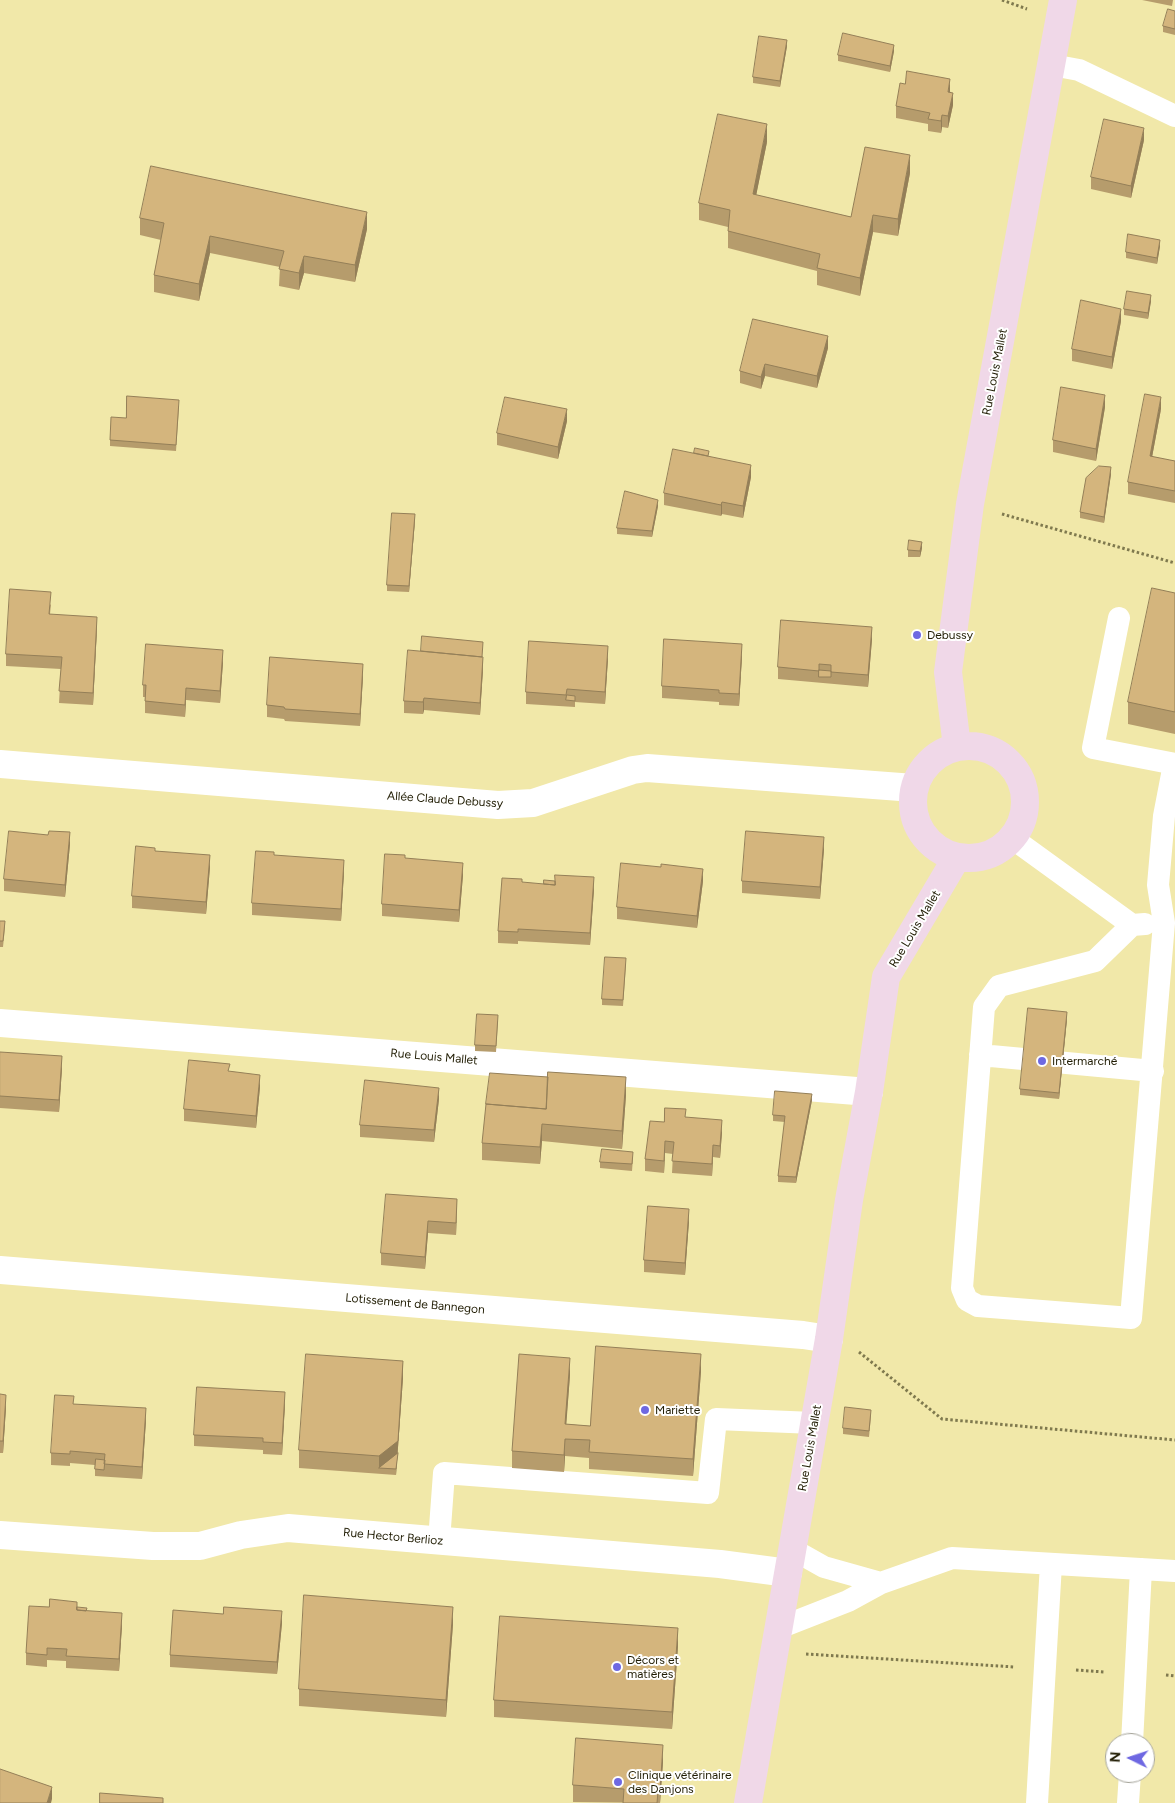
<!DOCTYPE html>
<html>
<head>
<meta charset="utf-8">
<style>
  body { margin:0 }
  #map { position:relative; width:1175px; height:1803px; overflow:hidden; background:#f1e8a9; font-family:Figtree,sans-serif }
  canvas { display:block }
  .north { position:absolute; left:1105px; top:1733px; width:50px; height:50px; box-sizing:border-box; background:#fff; border:1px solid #a6a59b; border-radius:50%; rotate:274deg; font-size:14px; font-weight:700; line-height:20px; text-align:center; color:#211d04 }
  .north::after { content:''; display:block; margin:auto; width:18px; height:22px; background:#6e68e2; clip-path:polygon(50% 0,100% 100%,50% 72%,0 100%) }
</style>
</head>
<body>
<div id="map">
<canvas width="1175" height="1803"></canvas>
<div class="north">N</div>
</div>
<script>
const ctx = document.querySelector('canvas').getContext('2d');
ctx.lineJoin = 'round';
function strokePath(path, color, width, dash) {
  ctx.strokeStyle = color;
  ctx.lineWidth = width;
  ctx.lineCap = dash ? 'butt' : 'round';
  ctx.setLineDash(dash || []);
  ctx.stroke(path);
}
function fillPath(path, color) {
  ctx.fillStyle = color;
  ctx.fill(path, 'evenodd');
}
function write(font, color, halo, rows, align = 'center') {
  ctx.font = font + ' Figtree,sans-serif';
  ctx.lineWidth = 4;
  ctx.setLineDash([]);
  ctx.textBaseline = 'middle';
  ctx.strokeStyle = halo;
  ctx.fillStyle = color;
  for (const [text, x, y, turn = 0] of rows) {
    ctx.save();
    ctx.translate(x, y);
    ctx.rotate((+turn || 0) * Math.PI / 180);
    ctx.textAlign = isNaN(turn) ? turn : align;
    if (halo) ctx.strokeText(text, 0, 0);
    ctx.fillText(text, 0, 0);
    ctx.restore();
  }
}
strokePath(new Path2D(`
  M1002,0l25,9
  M1002,514l173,49
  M859,1352l83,67 233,21
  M806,1654l209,13
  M1076,1670l28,2
  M1166,1675l9,1`), '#7f794e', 3, [2.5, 2.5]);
strokePath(new Path2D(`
  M1052,65l27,5 96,46
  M1119,618l-26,130 82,16
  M1012,838l120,87 13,-1
  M1132,925l-37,36 -96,25 -15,21 -22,281 5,12 11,6 153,12 33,-395 -6,-38 6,-69 10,-52
  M980,1055l173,16
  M439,1541l5,-68 264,20 8,-74 98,4
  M792,1549l32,18 57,16
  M779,1628l69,-27 33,-18 71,-25 223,13
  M1132,1743l9,-174
  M1037,1803l14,-239
  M1128,1803l2,-30`), '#fff', 22);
strokePath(new Path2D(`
  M0,764l498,41 35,-2 100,-33 14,-2 267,20
  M0,1023l869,69
  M0,1270l803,65 26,4
  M0,1535l153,11h47l41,-11 47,-7 432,36 68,9`), '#fff', 28);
strokePath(new Path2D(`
  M913 802a56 56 0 1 1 112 0a56 56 0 1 1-112 0Z
  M957,747l-9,-75 22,-168 93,-504
  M748,1803l81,-464 20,-139 20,-108 17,-115 71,-120`), '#f0d8e8', 28);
fillPath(new Path2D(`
  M1142,0h31l-1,6z
  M1175,11v24l-12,-3v-6z
  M787,46l-7,41 -27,-4v-6z
  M894,51l-4,21 -52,-11v-6z
  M950,91l3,14 -5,23 -6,-1 -1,6 -13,-2v-7l-32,-6v-12z
  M1144,140l-13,58 -40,-9v-12z
  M767,142l-11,53 95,22 59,-44 -12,63 -25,-4 -13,64 -43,-11v-14l-89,-23v-21l-29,-7v-17z
  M140,218l227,11 -12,53 -51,-9 -5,17 -20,-4 1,-19 -70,-14 -11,48 -45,-9v-17l7,-35 -21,-5z
  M1160,246l-3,18 -31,-6v-6z
  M1151,301l-3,18 -24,-4v-6z
  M1121,321l-9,48 -40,-8v-12z
  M828,336v12l-11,40 -52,-12 -4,13 -21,-6v-12z
  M179,406l-3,45 -66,-5v-6l16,-22z
  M1105,407l-9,54 -43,-9v-12z
  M1161,409l-9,48 23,4v42l-47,-9v-12z
  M567,421l-9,38 -61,-14v-12z
  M709,456l42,21 -8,41 -21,-4 -1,2 -57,-11v-12z
  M1111,474l-7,49 -24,-5v-6z
  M658,506l-6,31 -35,-3v-6z
  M415,520l-6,72 -22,-1v-6z
  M922,548l-2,9h-12v-7z
  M1175,593v141l-47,-10v-22z
  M51,604l-1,10 47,14 -4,77 -34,-2 2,-34 -55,-3v-12z
  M872,639l-4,48 -90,-8v-12z
  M742,656l-3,50 -20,-1v-3l-57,-4v-12z
  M482,657l1,12 -3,46 -56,-5 -1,4 -19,-1v-12z
  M608,658l-3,46 -30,-2v5l-49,-3v-12z
  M223,662l-3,41 -34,-3 -1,17 -40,-4v-16h-2v-12z
  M363,676l-3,50 -75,-5 -1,-2 -17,-2v-12z
  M70,844l-5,53 -61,-6v-12z
  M824,849l-4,50 -78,-6v-12z
  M210,867l-4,47 -74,-6v-12z
  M344,872l-3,49 -89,-6v-12z
  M463,875l-4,47 -77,-6v-12z
  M703,881l-6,47 -80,-9v-12z
  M594,889l-4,56 -72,-4v3l-20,-1v-12z
  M0,921l5,6 -2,20h-3z
  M626,964l-3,42 -21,-1v-6z
  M1067,1019l-8,80 -39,-4v-6z
  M498,1021l-2,31 -21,-1v-6z
  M0,1052l62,16 -3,44 -59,-4z
  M260,1087l-4,41 -72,-7v-12z
  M626,1095l-4,54 -80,-8 -2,23 -58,-4v-17z
  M439,1099l-5,43 -74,-5v-12z
  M812,1100l-16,83 -18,-1v-6l7,-54 -12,-1v-6z
  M686,1117l36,15 -2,26 -7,-1 -1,19 -40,-3 1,-19 -8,-1 -1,20 -19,-2v-12l19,-37z
  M633,1158l-1,13 -32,-3v-6z
  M457,1199l-1,36 -28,-2 -3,36 -44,-4v-12z
  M689,1221l-4,54 -41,-3v-12z
  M701,1371l-8,105 -104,-7v-11l-24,-2 -1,16 -52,-4v-17l58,-76 -4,49 24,2z
  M403,1378l-7,97 -97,-7v-18z
  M0,1394l6,13 -3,46h-3z
  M74,1404l72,16 -4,59 -47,-3v-11l-25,-2v3l-19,-1v-12z
  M285,1404l-3,51 -19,-1v-4l-69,-4v-11z
  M871,1416l-2,21 -26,-3v-6z
  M49,1607l28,1 45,17 -3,46 -53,-3v-7l-19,-1v7l-21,-2v-12z
  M282,1623l-5,51 -107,-7v-12z
  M453,1624l-7,93 -147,-11v-17z
  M678,1646l-6,83 -178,-12v-17z
  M663,1762l-3,41 -87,-1v-17z`), '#b69c6c');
fillPath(new Path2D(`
  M787,40v6l-7,41v-6z
  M894,45v6l-4,21v-6z
  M950,79v12l-2,13v-12z
  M953,93v12l-5,23v-12z
  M942,115v12l-1,6v-12z
  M767,124v18l-14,69v-17z
  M1144,128v12l-13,58v-12z
  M910,155v18l-12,63v-17z
  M367,212v17l-12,53v-17z
  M873,215v17l-13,64v-18z
  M210,236v17l-11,48v-17z
  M1160,240v6l-3,18v-6z
  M304,256v17l-5,17v-17z
  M1151,295v6l-3,18v-6z
  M1121,309v12l-9,48v-12z
  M828,336v12l-11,40v-12z
  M765,364v12l-4,13v-12z
  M1105,395v12l-9,54v-12z
  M1161,397v12l-11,59v-12z
  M567,409v12l-9,38v-12z
  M751,465v12l-8,41v-12z
  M1111,467v7l-7,49v-6z
  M658,500v6l-6,31v-6z
  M722,502v12l-1,2v-11z
  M415,514v6l-6,72v-6z
  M922,542v6l-2,9v-6z
  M97,617v11l-4,77v-12z
  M872,627v12l-4,48v-12z
  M742,644v12l-3,50v-12z
  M608,646v12l-3,46v-12z
  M223,650v12l-3,41v-12z
  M483,657v12l-3,46v-12z
  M363,664v12l-3,50v-12z
  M186,688v12l-1,17v-12z
  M424,698v12l-1,4v-12z
  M70,832v12l-5,53v-12z
  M824,837v12l-4,50v-12z
  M210,855v12l-4,47v-12z
  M344,860v12l-3,49v-12z
  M463,863v12l-4,47v-12z
  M703,869v12l-6,47v-12z
  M594,877v12l-4,56v-12z
  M1067,1012v7l-8,80v-6z
  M62,1056v12l-3,44v-12z
  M260,1075v12l-4,41v-12z
  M626,1077v18l-4,54v-18z
  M439,1088v11l-5,43v-12z
  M812,1094v6l-16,83v-6z
  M722,1120v12l-2,26v-12z
  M542,1124v17l-2,23v-17z
  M665,1141v12l-1,20v-12z
  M713,1145v12l-1,19v-12z
  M457,1199v12l-1,24v-12z
  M689,1209v12l-4,54v-12z
  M428,1221v12l-3,36v-12z
  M701,1354v17l-8,105v-17z
  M570,1358v17l-5,67v-18z
  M403,1361v17l-7,97v-6l-17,-1v6v-18z
  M285,1392v12l-3,51v-12z
  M6,1395v12l-3,46v-12z
  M146,1408v12l-4,59v-12z
  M565,1439v17l-1,16v-17z
  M453,1607v17l-7,93v-17z
  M282,1611v12l-5,51v-12z
  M122,1613v12l-3,46v-12z
  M678,1628v18l-6,83v-17z
  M663,1745v17l-3,41v-12z
  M52,1787v12l-1,4h-4z`), '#947f58');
const building = new Path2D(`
  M1168,9l7,2v18l-12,-3z
  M843,33l51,12 -4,21 -52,-11z
  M759,36l28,4 -7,41 -27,-4z
  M907,71l43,8 -2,13 5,1 -5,23 -6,-1 -1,6 -13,-2 2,-6 -34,-7 4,-23 5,1z
  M718,114l49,10 -14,70 98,23 14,-70 45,8 -12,64 -25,-4 -13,63 -43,-10 3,-14 -92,-23 2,-21 -31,-7z
  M1104,119l40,9 -13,58 -40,-9z
  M151,166l216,46 -12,53 -51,-9 -5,17 -20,-4 5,-18 -74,-15 -11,48 -45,-9 10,-52 -24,-5z
  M1128,234l32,6 -3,18 -31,-6z
  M1127,291l24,4 -3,18 -24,-4z
  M1081,300l40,9 -9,48 -40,-8z
  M753,319l75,17 -11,40 -52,-12 -4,13 -21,-6z
  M1061,387l44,8 -9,54 -43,-9z
  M1145,394l16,3 -11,59 25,5v30l-47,-9z
  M127,396l52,4 -3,45 -66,-5 1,-23 15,1z
  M505,397l62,12 -9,38 -61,-14z
  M695,448l14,3 -1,5 -14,-3z
  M673,449l78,16 -8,41 -21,-4 -1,3 -57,-12z
  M1099,466l12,1 -7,50 -24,-5 6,-34z
  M625,491l33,9 -6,31 -35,-3z
  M392,513l23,1 -6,72 -22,-1z
  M909,540l13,2 -2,9 -12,-1z
  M1152,588l23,5v119l-47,-10z
  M10,589l41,3 -2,22 48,3 -4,76 -34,-2 3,-34 -56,-3z
  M781,620l91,7 -4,48 -37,-3v-7l-12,-1v7l-41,-4z
  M422,636l61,6 -1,15 -61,-6z
  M664,639l78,5 -3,50 -20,-1v-3l-57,-4z
  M529,641l79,5 -3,46 -38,-3 -1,6 -40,-3z
  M146,644l77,6 -3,41 -34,-3 -1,17 -40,-4 1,-16h-3z
  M408,650l75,7 -3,46 -56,-5 -1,4 -19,-1z
  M270,657l93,7 -3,50 -75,-5 -1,-2 -17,-2z
  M819,670l12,1v6h-12z
  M567,695l8,1v5l-9,-1z
  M9,831l39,4 1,-4 21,1 -5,53 -61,-6z
  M746,831l78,6 -4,50 -78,-6z
  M136,846l19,2v3l55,4 -4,47 -74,-6z
  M256,851l18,1v3l70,5 -3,49 -89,-6z
  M385,854l20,1v3l58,5 -4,47 -77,-6z
  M621,863l40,4v-3l42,5 -6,47 -80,-9z
  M555,875l39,2 -4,56 -72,-4v3l-20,-1 4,-53 20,1v3l33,3z
  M544,880l11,1v4l-11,-1z
  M0,921h5l-2,20h-3z
  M605,957l21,1 -3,42 -21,-1z
  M1028,1008l39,4 -8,81 -39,-4z
  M477,1014l21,1 -2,31 -21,-1z
  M0,1052l62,4 -3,44 -59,-4z
  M189,1060l41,4 -2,7 32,4 -4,41 -72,-7z
  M548,1072l78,5 -4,54 -80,-7 -2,23 -58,-4 4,-39 60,5z
  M490,1073l58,4 -2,32 -60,-5z
  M365,1080l74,8 -5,42 -74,-5z
  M775,1091l37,3 -16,83 -18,-1 7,-60 -12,-1z
  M665,1108l21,1 -1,8 37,3 -2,26 -7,-1 -1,19 -40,-3 2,-19 -9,-1 -1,20 -19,-2 5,-38 14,1z
  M602,1149l31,3 -1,12 -32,-2z
  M386,1194l71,5 -1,24 -28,-2 -3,36 -44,-4z
  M648,1206l41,3 -4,54 -41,-3z
  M596,1346l105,8 -8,105 -104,-7 1,-12 -25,-1 -1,16 -52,-4 7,-97 51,4 -5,66 25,2z
  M306,1354l97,7 -5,80 -19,15 -80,-6z
  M197,1387l88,5 -3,51 -19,-1v-4l-69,-3z
  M0,1394l6,1 -3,46h-3z
  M55,1395l19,1 -1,8 73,4 -4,59 -38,-3 1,-10 -35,-3v3l-19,-1z
  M845,1407l26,3 -2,21 -26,-3z
  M398,1453l-2,16 -17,-1z
  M96,1459l9,1 -1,10 -9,-1z
  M304,1595l149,12 -7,93 -147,-11z
  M50,1599l27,3v8l45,3 -3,46 -53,-3 1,-7 -20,-1v7l-21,-2 3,-47 20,1z
  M77,1607l10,1 -1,3 -9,-1z
  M224,1607l58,4 -5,51 -107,-7 3,-45 50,4z
  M500,1616l178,12 -6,84 -178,-12z
  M576,1738l87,7 -3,46h-2l-1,12h-34l1,-14 -51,-4z
  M0,1769l52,18 -5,16h-47z
  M100,1793l63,5v5h-63z`);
fillPath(building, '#d4b57d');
strokePath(building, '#947f58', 1);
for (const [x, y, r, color] of [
  [917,635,5,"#6e68e2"],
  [1042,1061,5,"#6e68e2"],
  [645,1410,5,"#6e68e2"],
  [617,1667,5,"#6e68e2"],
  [618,1782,5,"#6e68e2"]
]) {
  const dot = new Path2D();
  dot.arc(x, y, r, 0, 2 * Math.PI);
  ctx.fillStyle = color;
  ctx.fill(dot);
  strokePath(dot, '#fff', 2);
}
write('12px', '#211d04', '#fff', [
  ["Rue Louis Mallet",995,372,-79],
  ["Allée Claude Debussy",445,800,4],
  ["Rue Louis Mallet",915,929,-59],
  ["Rue Louis Mallet",434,1057,5],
  ["Lotissement de Bannegon",415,1304,5],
  ["Rue Louis Mallet",810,1448,-80],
  ["Rue Hector Berlioz",393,1537,5]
]);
write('12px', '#211d04', '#fff', [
  ["Debussy",927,635],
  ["Intermarché",1052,1061],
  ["Mariette",655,1410],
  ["Décors et",627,1660],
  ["matières",627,1674],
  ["Clinique vétérinaire",628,1775],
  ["des Danjons",628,1789]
], 'left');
</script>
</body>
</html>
